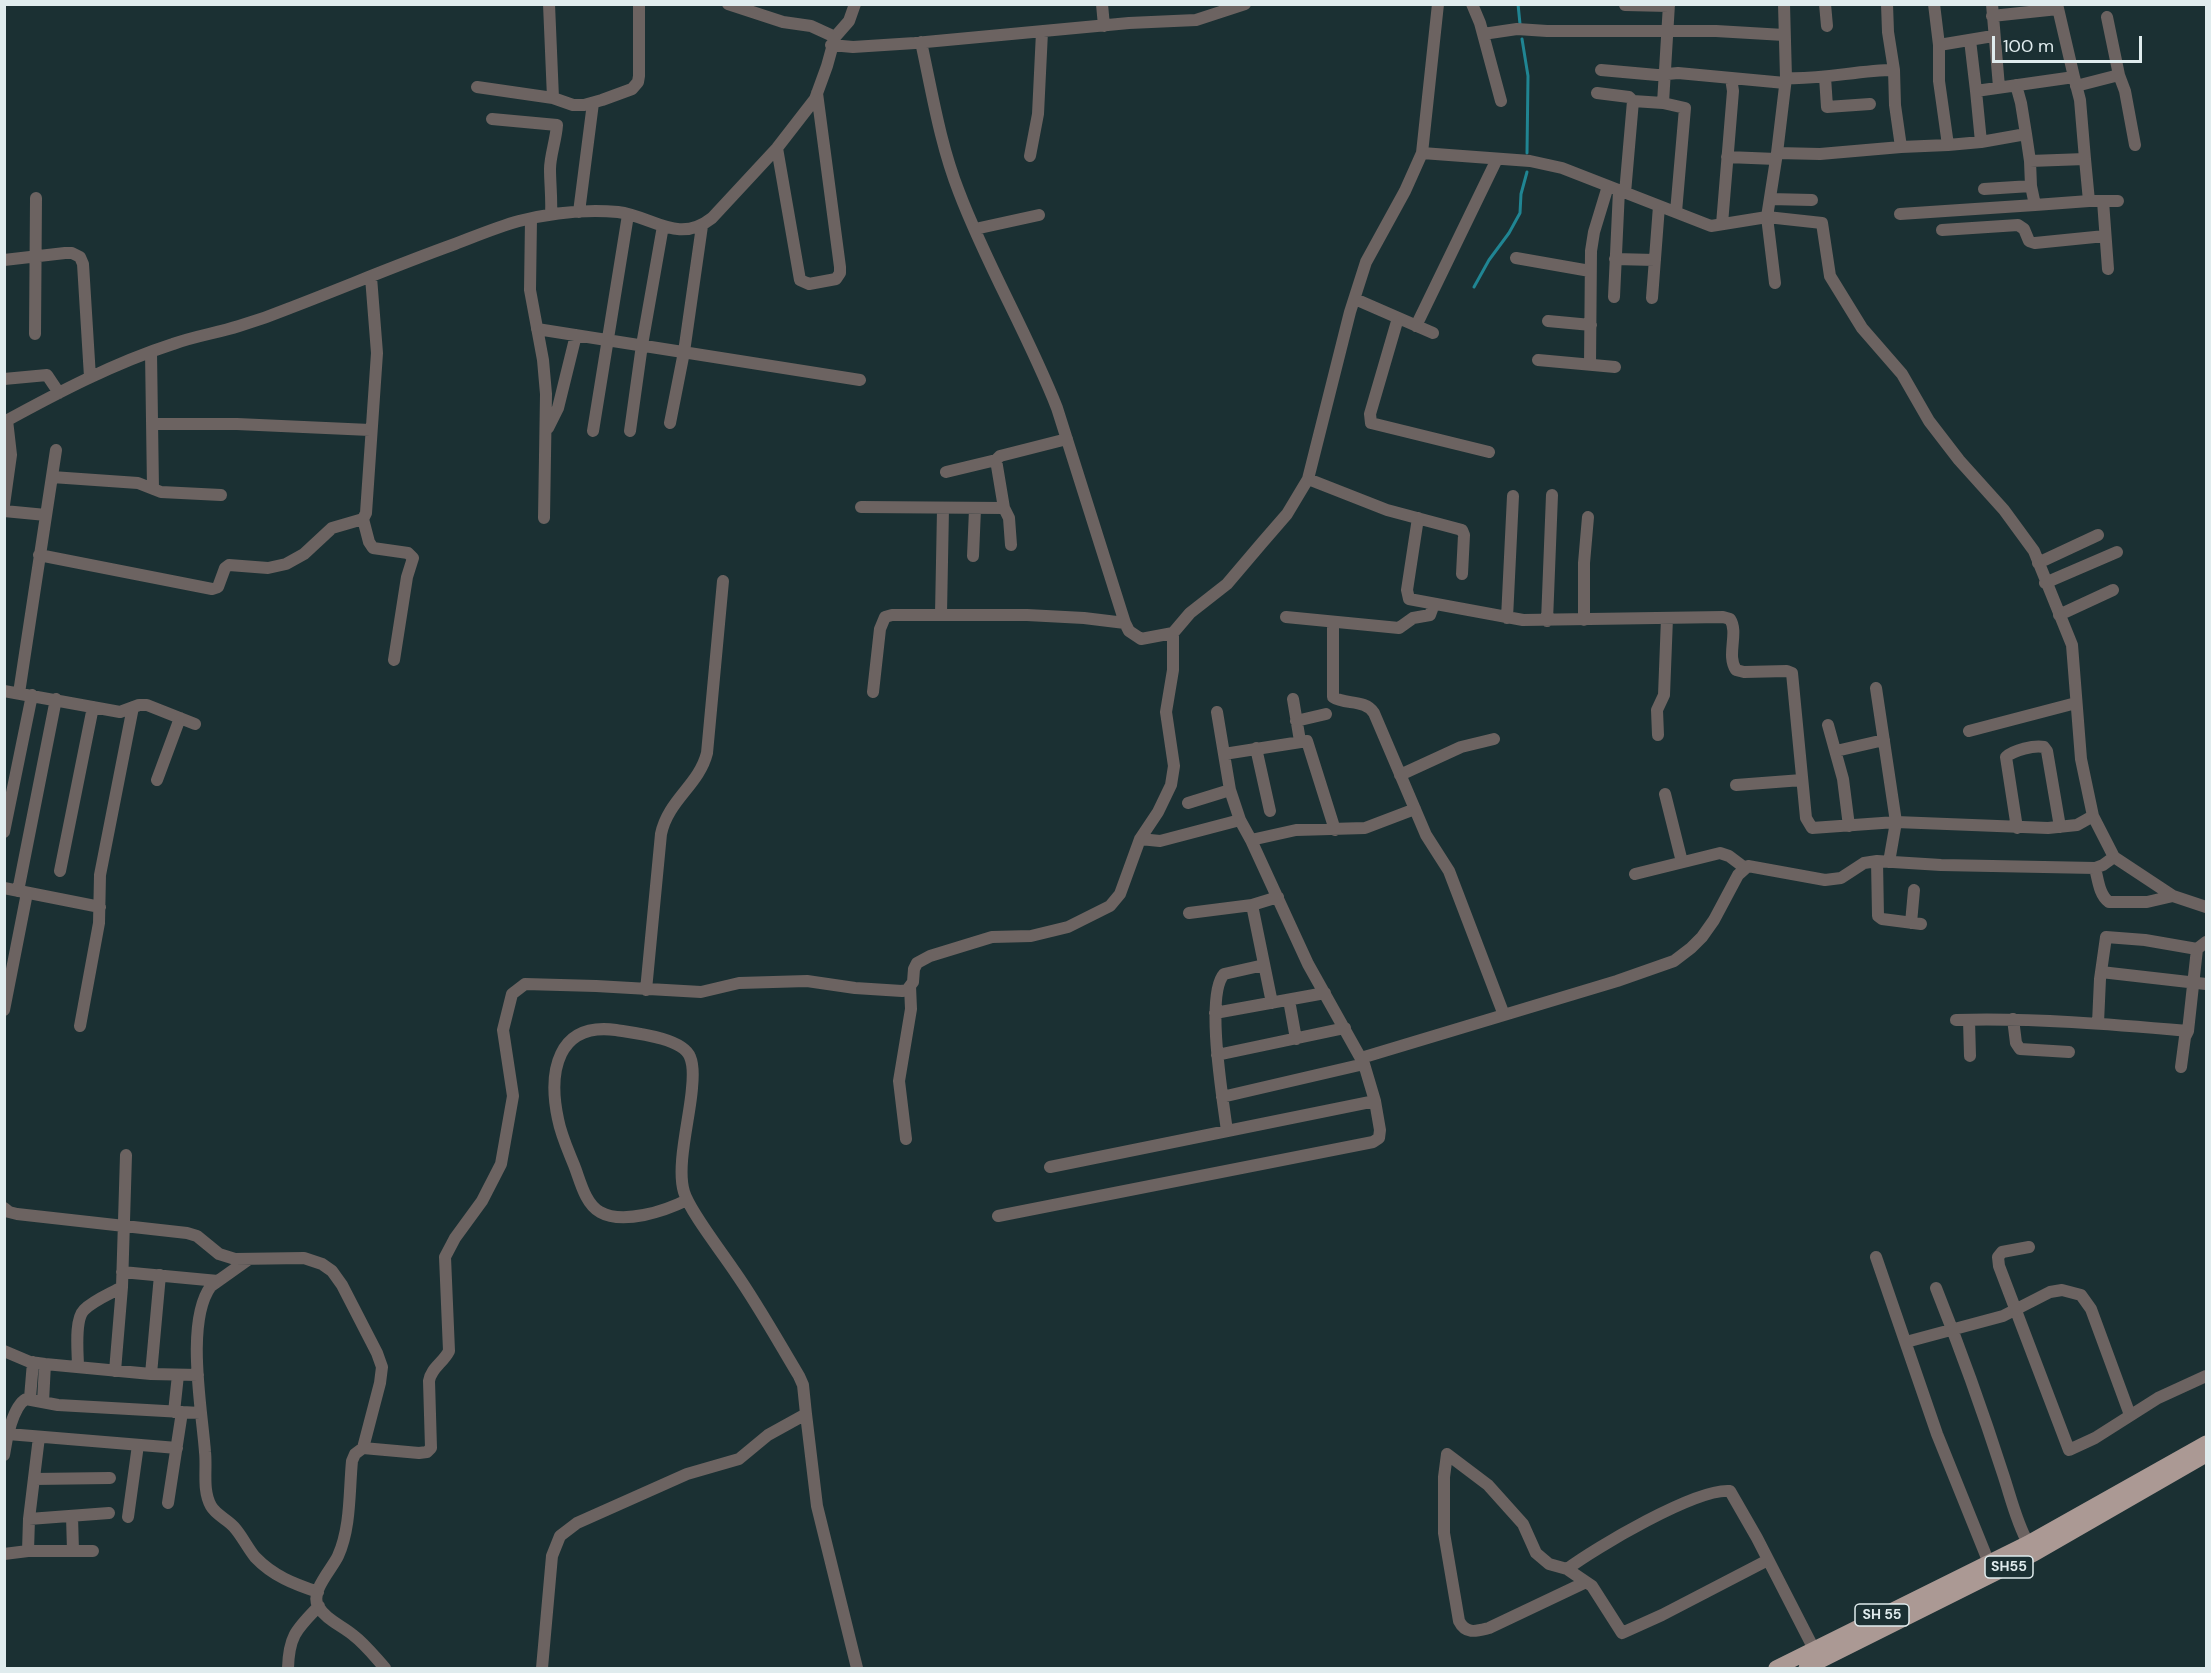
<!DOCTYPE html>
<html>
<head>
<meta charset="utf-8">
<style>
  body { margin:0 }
  #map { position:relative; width:2211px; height:1673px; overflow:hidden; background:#1b3033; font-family:"DM Sans",sans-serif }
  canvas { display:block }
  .frame { position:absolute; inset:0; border:6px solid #e0ecee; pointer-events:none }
  .scale { position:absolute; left:1992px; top:36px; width:150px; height:27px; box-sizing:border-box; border:3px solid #e0ecee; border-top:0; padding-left:8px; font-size:18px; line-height:21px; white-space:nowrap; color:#e0ecee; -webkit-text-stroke:4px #1b3033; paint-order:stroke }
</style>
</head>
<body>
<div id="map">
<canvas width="2211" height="1673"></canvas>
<div class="frame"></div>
<div class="scale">100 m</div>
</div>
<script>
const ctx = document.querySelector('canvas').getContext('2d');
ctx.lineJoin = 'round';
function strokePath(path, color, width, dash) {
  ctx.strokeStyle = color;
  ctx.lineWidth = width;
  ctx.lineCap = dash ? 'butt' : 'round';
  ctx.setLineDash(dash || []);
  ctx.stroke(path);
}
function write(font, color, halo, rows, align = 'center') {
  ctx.font = font + ' "DM Sans",sans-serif';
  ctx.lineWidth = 6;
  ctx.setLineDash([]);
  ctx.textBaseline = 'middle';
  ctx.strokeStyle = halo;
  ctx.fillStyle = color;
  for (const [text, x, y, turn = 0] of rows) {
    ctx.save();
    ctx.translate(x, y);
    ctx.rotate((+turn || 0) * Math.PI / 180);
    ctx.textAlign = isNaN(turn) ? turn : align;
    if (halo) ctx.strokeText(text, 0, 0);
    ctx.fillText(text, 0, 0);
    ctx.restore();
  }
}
strokePath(new Path2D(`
  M1518,4l2,20
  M1522,39l6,37 -1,77
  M1474,287l15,-27 20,-27 11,-20 1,-19 6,-22`), '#208593', 3);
strokePath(new Path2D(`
  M549,4l4,94
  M728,4l55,18 28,4 24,11
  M1102,4l2,22
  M1472,4l8,19 21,78
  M1669,4l-6,99 22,5 -9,104
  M1784,4l2,74 -9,75 -10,64 55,6 8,53 32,52 40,46 27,47 30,39 45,50 30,41 38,94 9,114 12,57 21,41 59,39 33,11
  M1825,4l2,22
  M1934,4l5,41 54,-9
  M1992,4l7,83
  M1625,5l44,1
  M1992,16l66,-7
  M1483,34l34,-5 30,2h169l68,4
  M1970,40l6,51 98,-14 -17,-73
  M921,42c11,50 19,102 38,150 28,74 69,142 98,216l68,215 4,8 12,8 32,-6
  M831,45l22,2 62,-4 214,-20 67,-3 49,-16
  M1939,45v36l9,64 33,-3
  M1601,70l56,5 21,-2 107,10
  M2119,75l6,16 10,54
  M1825,77l2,30 43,-3
  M1786,78c36,2 72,-8 108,-8l-6,-38 -1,-28
  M2076,86l43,-11 -12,-58
  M477,87l76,11 20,7h11l18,-5 30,-11 6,-7 1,-6v-72
  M1976,91l5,51 45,-8 -5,-31 -5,-18
  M1597,93l32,4 4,4 30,2
  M492,119l65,6c-1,15 -7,31 -7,44 0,15 2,30 1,45
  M2026,134l4,27 55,-2 -5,-59 -6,-23
  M1901,147l47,-2
  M777,148l23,132 9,4 27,-5 4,-6v-6l-23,-174
  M1422,153l108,8 32,7 149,58 56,-9 8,66
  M1777,153l43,1 81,-7 -6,-42 -1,-35
  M1030,156l8,-42 4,-82
  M1727,157l49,2
  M2085,159l4,42h29
  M2031,186l4,19 54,-4
  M1984,189l47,-3 -1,-25
  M1625,193l8,-92
  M1770,199l42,1
  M2103,201l5,68
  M579,212l14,-109
  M1900,214l135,-9
  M531,219l-1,71 13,70 3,34 -2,124
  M1722,224l11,-133 -2,-13
  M975,229l64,-14
  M1942,230l76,-5 6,4 5,12 6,2 70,-7
  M1516,258l74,13
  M1615,259l40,1
  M4,260l61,-7h7l8,4 3,7 7,113
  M1614,297l5,-107
  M1652,298l7,-92
  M1355,299l78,34
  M1398,318l-28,96 1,9 118,29
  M1548,321l43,4
  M1416,326l81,-167
  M537,329l323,51
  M35,334l1,-136
  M151,352l2,137
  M1538,360l77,7
  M1590,365l1,-114 3,-19 14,-46
  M4,379l43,-4 12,18
  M4,422c55,-30 110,-59 169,-78 22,-8 44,-11 66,-18 17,-5 34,-11 51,-18 55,-21 109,-44 165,-64 21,-8 42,-17 64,-23 32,-8 66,-12 99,-9 34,4 60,33 94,6l65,-70 38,-49 12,-33 8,-29 14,-16 6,-17
  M670,423l14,-71 18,-126
  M152,424h85l133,6
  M548,428l10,-20 18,-73
  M593,431l35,-216
  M630,431l12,-86 21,-119
  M946,472l50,-12
  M52,477l86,6 23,9 60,3
  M1308,479l79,31 75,20 2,5 -2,39
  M4,505l7,-50 -4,-35
  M861,507l143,1 -8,-48 4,-4 67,-17
  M1004,508l5,10 2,27
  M4,511l42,4
  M1418,518l-11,72 2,9 114,21 200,-3 7,2c9,14 -4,36 6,51l8,2 43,-1 5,2 14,145 6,10 84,-6 152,6 29,-3 16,-9
  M363,519l6,23 4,6 35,5 5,5 -6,19 -13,83
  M39,555l173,34 6,-2 7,-19 4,-3 39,3 18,-4 18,-10 28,-26 31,-9 3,-6 11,-160 -6,-76
  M973,556l2,-47
  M2038,563l60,-28
  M2045,583l72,-31
  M941,614l2,-105
  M2059,615l54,-25
  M1286,617l113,11 14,-10 17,-3 4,-11
  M1507,618l6,-122
  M1584,620v-57l4,-46
  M1547,621l5,-126
  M1333,622v75c12,8 32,2 41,16l52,122 23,36 55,144
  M1876,688l20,134 -7,40
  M4,691l116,21 19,-7h8l48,19
  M873,692l7,-63 5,-12 7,-2h135l57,3 41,5
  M19,693l37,-243
  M1293,699l7,42
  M1217,712l13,78 10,30
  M1296,721l30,-7
  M1828,725l15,54 6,47
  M1969,731l107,-28
  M1658,735l-1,-25 7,-15 3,-77
  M1256,748l14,63
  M1836,751l48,-11
  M1224,754l83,-13 28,89
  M1400,775l61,-28 33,-8
  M157,780l23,-62
  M1736,785l66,-5
  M1665,794l17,68
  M1188,803l42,-13
  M2017,828l-11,-71c8,-7 28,-12 38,-10l3,4 13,76
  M4,832l28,-137
  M1251,840l45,-10 69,-2 50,-19
  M1877,861l1,55 4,3 39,5
  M2095,868c3,11 4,27 14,34h38l26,-6
  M60,871l33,-164
  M1635,874l85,-21 9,3 16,12
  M4,888l96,19
  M18,891l38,-192
  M1252,905l20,98
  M1189,913l63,-8 26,-8
  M1911,923l3,-33
  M2101,972l105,12
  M646,990l15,-156c7,-34 38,-49 46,-81l16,-172
  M1289,1000l7,39
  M4,1010l23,-117
  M1215,1013l110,-20
  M2013,1019l3,24 4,6 49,3
  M1956,1020c79,-2 153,4 232,11
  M1969,1020l1,36
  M2098,1023l2,-44 6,-42 39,3 52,9
  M80,1026l19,-103 1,-48 33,-168
  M1217,1055l128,-27
  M1361,1058l256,-77 57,-20 17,-13 11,-11 12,-17 24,-45 10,-9 77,14 16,-2 23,-15 13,-2 64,4 154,3 8,-3 11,-8
  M2181,1067l4,-30 3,-6 9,-82 9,-7
  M1222,1097l142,-33
  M1227,1131c-4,-31 -22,-136 -3,-157l40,-9
  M906,1139l-7,-58 12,-72 -1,-23
  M1050,1167l325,-66
  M4,1208l5,4 8,2 170,19 10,3 22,18 16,5 69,-1 18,6 10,7 10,14 35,68 5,14 -2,16 -17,65
  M998,1216l375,-74 6,-4 1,-8 -5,-29 -11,-37 -56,-100 -57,-124 -11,-20 -80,21 -20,-2
  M2029,1247l-27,5 -4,5 1,9 70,184 26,-12 63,-40 48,-22
  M1876,1257l61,177 52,129
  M249,1259l-38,27c-26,35 -9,124 -6,166 2,17 -3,38 6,54 5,9 16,13 23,21 8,9 13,20 21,30 18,19 39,27 63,35
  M122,1272l96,9
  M1936,1288c24,60 47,124 67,186 8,24 13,47 25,69
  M1906,1342l97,-26 47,-24 12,-2 19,5 10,14 39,106
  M4,1351l26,11 15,2 106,10 47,1
  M78,1367c0,-14 -4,-47 6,-57 10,-10 26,-16 38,-23
  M115,1371l7,-84 4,-132
  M151,1374l9,-99
  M30,1398l3,-36
  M43,1402l2,-38
  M174,1412l4,-37
  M806,1414l11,92 40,162
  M8,1434l169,14
  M4,1455c2,-15 9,-49 22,-56l32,6 142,8
  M34,1479l76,-1
  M168,1503l14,-91
  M72,1516l1,35
  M128,1517l10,-72
  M29,1519l80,-6
  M28,1551h65
  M4,1554l24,-3 1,-32 10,-82
  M1768,1560l-106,55 -40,18 -30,-47 -25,-17c28,-21 129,-81 163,-78l27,47 61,119
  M1567,1569l-18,-5 -13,-11 -13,-29 -35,-39 -41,-31 -3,23v56l15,88c7,14 18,10 30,7l97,-46
  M288,1668c1,-33 9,-39 31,-62
  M385,1668c-10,-11 -20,-24 -32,-33 -12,-10 -27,-15 -35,-29 -8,-15 14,-37 20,-50 13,-29 11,-64 14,-95l3,-7 8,-6 56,5 8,-1 4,-4 -2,-67c2,-13 14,-18 20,-30l-4,-94 10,-19 27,-37 19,-37 12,-68 -10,-66 9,-36 13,-10 71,2 105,6 38,-9 68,-2 48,7 47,3 5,-1 6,-8 1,-13 3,-6 13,-7 62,-19 39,-1 37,-9 42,-21 10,-12 20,-55 18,-27 13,-27 3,-19 -8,-54 7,-42v-37l17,-20 37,-29 34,-40 26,-30 21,-35 42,-167 16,-50 39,-71 17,-38 16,-149
  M542,1668l10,-112 8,-20 17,-13 110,-49 52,-15 29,-24 38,-21 -3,-29 -4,-9c-21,-35 -41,-71 -64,-104 -13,-20 -45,-60 -51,-80 -8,-26 6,-75 8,-104 1,-10 2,-22 -2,-31 -7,-19 -55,-24 -74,-27 -59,-8 -68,42 -58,89 3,16 10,31 16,46 6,15 11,39 26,47 23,13 65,-1 87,-12`), '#6c6361', 12);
strokePath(new Path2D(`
  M1776,1668l252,-125 178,-100
  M1806,1668l228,-114 172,-99`), '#ab9994', 15);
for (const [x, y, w] of [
  [2009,1567,48],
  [1882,1615,54]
]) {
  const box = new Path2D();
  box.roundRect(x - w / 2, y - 11, w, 22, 4.5);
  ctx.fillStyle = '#1b3033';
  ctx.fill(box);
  strokePath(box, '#e0ecee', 1.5);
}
write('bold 14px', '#e0ecee', null, [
  ["SH55",2009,1567],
  ["SH 55",1882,1615]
]);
</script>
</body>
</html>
